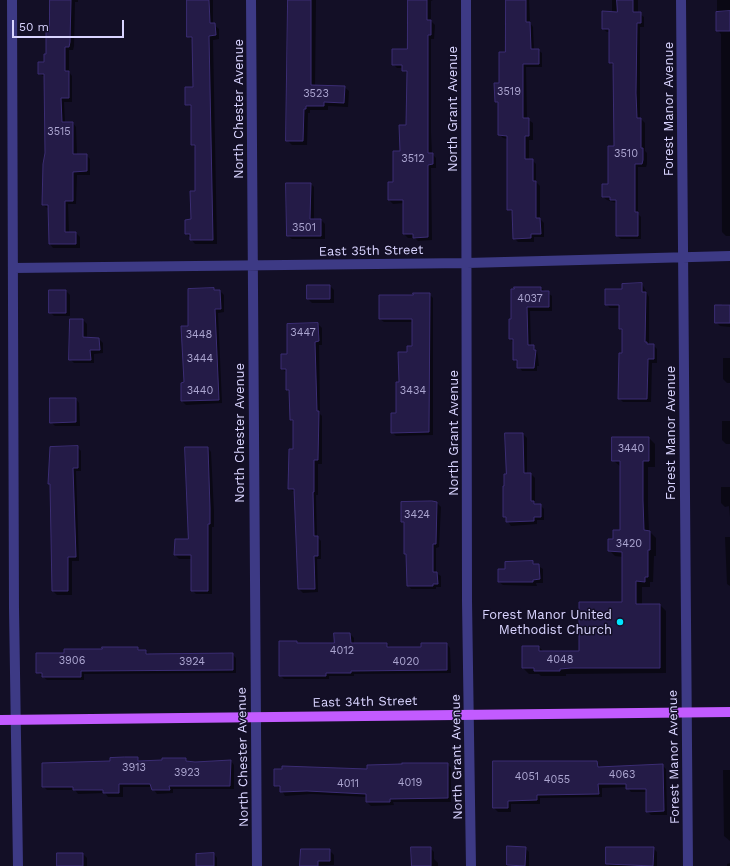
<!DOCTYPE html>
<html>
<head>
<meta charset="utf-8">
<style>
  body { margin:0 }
  #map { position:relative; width:730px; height:866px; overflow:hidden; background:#130f26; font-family:"Work Sans",sans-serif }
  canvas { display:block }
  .scale { position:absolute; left:12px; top:20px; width:112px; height:18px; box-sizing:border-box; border:2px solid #d9d4ff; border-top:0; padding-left:5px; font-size:12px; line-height:14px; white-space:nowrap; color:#d9d4ff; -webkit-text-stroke:3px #130f26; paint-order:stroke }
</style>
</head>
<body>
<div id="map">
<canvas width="730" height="866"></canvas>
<div class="scale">50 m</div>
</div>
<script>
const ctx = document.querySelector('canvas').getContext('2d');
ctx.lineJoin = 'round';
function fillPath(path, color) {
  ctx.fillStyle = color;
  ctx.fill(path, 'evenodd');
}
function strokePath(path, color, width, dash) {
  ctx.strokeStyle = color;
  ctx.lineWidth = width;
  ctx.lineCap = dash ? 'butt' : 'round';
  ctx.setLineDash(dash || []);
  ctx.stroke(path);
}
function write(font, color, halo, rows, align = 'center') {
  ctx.font = font + ' "Work Sans",sans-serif';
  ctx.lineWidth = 3;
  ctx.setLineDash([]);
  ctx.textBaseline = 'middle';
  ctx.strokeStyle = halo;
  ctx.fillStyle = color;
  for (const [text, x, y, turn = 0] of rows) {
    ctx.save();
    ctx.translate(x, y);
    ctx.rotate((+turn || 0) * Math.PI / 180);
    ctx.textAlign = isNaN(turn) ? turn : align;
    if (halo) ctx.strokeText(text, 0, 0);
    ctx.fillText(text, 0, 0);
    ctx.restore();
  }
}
fillPath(new Path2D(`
  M51,0h27v2h-3l-1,44 -1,4h-4v22l3,4v26h-8l1,21h8l3,4 1,28h9l4,4v16h-13l-1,29h-8l1,29h7l4,4v11h-27l-3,-4 -1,-35 -6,-4 3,-51 -1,-77 -6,-3 8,-19z
  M187,0h26v24l6,5v10l-6,1 4,204h-22l-9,-11 6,-13 4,-28v-44l-4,-3v-37l-6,-4 8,-16 -1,-47 -5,-5z
  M288,0h28l-1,86 29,1 5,4 -1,16 -20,-1v4h-18v3h-2l-1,32h-15l-5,-5z
  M407,0h26l-2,1v20l4,4 -1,14h-3v94l1,21 4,4v10h-5l1,72 -14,1 -3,-3h-7l-4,-4v-31l-11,1 -4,-4 5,-17 13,-57v-52l-4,-6h-6l-4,-4 15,-14 1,-47z
  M506,0h23l1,23 3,4 1,23h4l4,3v14h-16l1,52 6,4v17h-4v20h3l4,4v18l4,4v33l4,4v14h-10v5h-16l-4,-4 -1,-25 -5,-4v-70l-5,-1 -4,-4v-29l-3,-4 10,-48z
  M612,0h26v13l6,4v10h-4v91l5,5v28l2,2v11l-1,3h-8v47l3,3v22h-20l-4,-3v-33l-10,-3 -4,-3 6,-12 6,-38 -1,-81 -4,-3v-31h-3l-4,-3 9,-17z
  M717,0h13v236h-4l-4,-4 -1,-198 -4,-4z
  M311,184l3,3v33h7l4,4v15h-33l-4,-3z
  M642,284l7,13v48h4l4,4v14h-5l-1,39h-28l-4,-4 4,-44v-22l-3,-3v-21h-10l-4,-4 17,-14z
  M308,286h22l4,4v13h-22l-4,-4z
  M541,288l11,8v15h-22l1,35 6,4 2,16h-2v5h-15l-8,-12v-16l-4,-4 2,-49z
  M66,291l4,4v21h-16l-4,-4z
  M220,291l4,4v17l-6,1 4,90 -36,2 -4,-4 7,-74z
  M429,294l4,4v137l-37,1 -4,-4 5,-18 3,-31 8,-30 5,-6v-25h-29l-4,-3v-23z
  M722,304h8v23l-10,-1 -4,-4z
  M83,320l4,4v14l12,1 4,4v10l-9,1v9h-20l-4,-4z
  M318,324l4,4v17h-3l1,69 2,2v48h-4v31h-2l1,42 4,4v18h-4l1,33 -15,1 -4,-4 -4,-97 -6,-3 5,-39v-27l-3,-3 -1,-27 -3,-3 -1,-18 -4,-3 6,-14z
  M723,358h7v25h-3l-4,-4z
  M76,399l3,4 1,23h-25l-4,-4z
  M722,421h8v23h-4l-4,-4z
  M523,434l4,4v36h4l4,4v26l5,1 4,4v11h-7v4l-26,2 -7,-10 3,-41z
  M649,438l6,6v23h-7v40l1,24 7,7v18h-2l-1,26h-3v5h-8v18h18l6,6v62l-100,1v2h-25l-2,-2h-10l-6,-6 16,-21 5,5h36l44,-49 -1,-46 -8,-1 -6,-6 12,-19v-64l-7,-6z
  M77,447l4,4v20h-5l3,90h-7v34h-15l-4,-4 -2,-105 -2,-2z
  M208,448l3,4 3,60v15h-2v67h-16l-4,-4v-31h-13l-4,-4 14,-15z
  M721,487h9v30l-1,-11 -4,1 -4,-4z
  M437,503l4,4 -2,40 -3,1v25l5,3v11h-5v2h-25l-3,-4 -3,-61 -3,-3z
  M725,537h5v49l-3,-2z
  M532,562l11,7v14h-7l1,3 -34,-1 -4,-3 7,-12z
  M350,634l4,4v6h33l4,4h31l25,-4 3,4 1,25 -97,1v2h-25v3h-45l-4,-4 16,-33 2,2h37z
  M138,648l2,3h6l3,3h83l4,4v15l-152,1v6h-37l-10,-8 28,-18z
  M137,758l4,4 22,-1v-2h23l3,4 42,-2 3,4v24h-61v4l-16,1 -5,-7h-29v10h-15l-3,-4 -27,1 -3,-4h-28l-4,-4 68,-24z
  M494,762h103l4,6 61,-3 4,4 1,46h-16l-4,-4v-19h-16l-4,-5 -25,1v9l-62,1v6h-29v8h-13l-4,-4z
  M447,764l4,4v34h-58l1,3 -23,1 -4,-4v-5l-56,-3 -26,2 -4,-7 -6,-4 93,-15z
  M723,770h7v71l-6,-5z
  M430,848l4,4v7l4,4v3h-25z
  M525,848l4,4v14h-23v-11z
  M653,848l4,4v14h-47l-3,-2z
  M329,850l5,5v10l-33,1z
  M83,854l4,4v8h-29z
  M214,854l3,4v8h-21z
  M730,863v3h-3v-2z`), '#0007');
const building = new Path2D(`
  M50,0h21l-1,42 -1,5h-4v24h4v27h-8l1,24h11v32h14v17l-14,1v29h-8v31h11v12h-27l-1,-39h-6l1,-41 2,-11 -1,-79h-6v-12h6v-8h2v-22h3z
  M187,0h22l1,23h5l1,12 -7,1 4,204h-23v-6h-5v-14l6,-1 -1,-28h5v-46h-4v-40h-6v-18h8l-1,-50h-5z
  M288,0h23v85l34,1 -1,17 -20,-1v4h-18v3h-2l-1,32h-17z
  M408,0h19v20h4v15h-3v118h5v11l-5,1v72l-15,1v-4h-10v-34h-15v-18h5v-31h7l-1,-26h7l1,-54h-5v-6h-10v-16h15z
  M506,0h20v22h4l1,27h8v15h-16v54h6v18h-4v23h8v22h3v37h4l1,16h-10v4l-18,1 -1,-29h-5v-74l-9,-1v-33h-3l-1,-19h5v-31h6z
  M617,0h16v12h8v11h-4l-1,70 1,25h4v30h2v12l-1,4h-7v48h3v24h-22v-36h-6v-3h-8v-13h6v-38h6l-1,-83h-4v-34h-7v-18l15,1z
  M730,11v20h-14v-19z
  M286,183h25l-1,36h11v17h-34z
  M642,283v9h4l-1,50h2v2h7v15h-6v3l-1,37h-29l1,-46h3v-24h-3v-24h-14v-16h17v-5z
  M307,285h23v14h-23z
  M514,287h27v4h8v16h-22l1,38h6v5h2l-2,18h-17v-8h-4v-21h-4v-20h2v-30h3z
  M214,288v2h6l1,19h-6l4,91 -38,1v-18l3,-1 -3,-56h7v-37z
  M49,290h17v23h-17z
  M413,293h17l-1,139 -38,1v-20h5v-31h3l-1,-30h9v-6h5v-27h-33v-24h34z
  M715,305h15v18h-15z
  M70,319h13v18l16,1 1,12h-10l1,10h-22z
  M318,323l1,18 -4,1 2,69h2l-1,49h-4v32h-1l1,44h4v20h-4l1,33h-17l-4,-100h-6l1,-40h4v-29h-3l-1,-30h-3v-21h-5v-15h6v-30z
  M50,398h26v24l-26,1z
  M505,433h18l1,40h7v28h3v3h7v13h-7v4l-28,1v-5h-3v-31h1v-12h2z
  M612,437h37v24h-6v39l1,30 6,1v19h-2v27h-3v5l-9,-1v23h24v64h-89l-11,1v2h-26v-3h-12v-22h17v5h40v-49h43v-50l-14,-1v-12h5v-9h7v-69h-8z
  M78,446v22h-5l3,89h-8v34h-16l-2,-107h-2l2,-37z
  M185,447h23l2,61v16h-2v67h-17v-36h-17l1,-16h13z
  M432,501l5,1 -1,42h-3v28h4l1,12h-5v2h-26l-1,-32h-2v-32h-3v-20z
  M533,561v3h6l1,15 -7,1v2h-35v-13h7v-7z
  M334,633h16l1,10h36v4h34v-4h26v27l-96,1v2h-25v3h-47v-35h18v2h37z
  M102,647h36v3h8v4l87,-1v17l-152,1v6h-39v-4h-6v-20h28v-4h38z
  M125,757h13v4l24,-1v-2h24v3l9,1 36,-2 -1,26h-61l1,4h-18l-2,-6h-31v9h-16v-3h-30v-3h-31v-24l68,-2v-3z
  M493,761h104l1,6 65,-3 1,47 -18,1v-23h-20v-5h-28l1,10 -62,1v5l-29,1v7h-15z
  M402,763h46v35l-58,1v3h-24v-8l-59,-3 -27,1v-6h-6v-17h8v-3l85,3v-4l35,-1z
  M507,846l19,1 -1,19 -18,-1z
  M411,847h20v19h-19z
  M606,847h48l-1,19 -47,-2z
  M301,849h29v12h-12v5h-18z
  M57,853h26v13h-26z
  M214,853v13h-18v-12z`);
fillPath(building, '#241b47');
strokePath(building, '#3b2d73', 1);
strokePath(new Path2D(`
  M12,0l2,608 4,258
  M251,0l6,866
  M466,0l1,601 4,265
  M681,0l7,866
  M13,268l454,-5 263,-7`), '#3d3a85', 10);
strokePath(new Path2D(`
  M0,720l730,-8`), '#c25bff', 10);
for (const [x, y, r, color] of [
  [620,622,4,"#00e5ff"]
]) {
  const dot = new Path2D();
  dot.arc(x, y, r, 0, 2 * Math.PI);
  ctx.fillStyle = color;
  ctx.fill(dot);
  strokePath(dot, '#130f26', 1.5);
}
write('11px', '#aca6d1', null, [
  ["3519",509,92],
  ["3523",316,94],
  ["3515",59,132],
  ["3510",626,154],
  ["3512",413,159],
  ["3501",304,228],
  ["4037",530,299],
  ["3447",303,333],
  ["3448",199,335],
  ["3444",200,359],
  ["3440",200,391],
  ["3434",413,391],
  ["3440",631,449],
  ["3424",417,515],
  ["3420",629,544],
  ["4012",342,651],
  ["4048",560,660],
  ["3906",72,661],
  ["3924",192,662],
  ["4020",406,662],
  ["3913",134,768],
  ["3923",187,773],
  ["4063",622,775],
  ["4051",527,777],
  ["4055",557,780],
  ["4019",410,783],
  ["4011",348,784]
]);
write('13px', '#d9d4ff', '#130f26', [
  ["North Chester Avenue",239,109,-90],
  ["North Grant Avenue",453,109,-90],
  ["Forest Manor Avenue",669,109,-90],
  ["East 35th Street",371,251,-1],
  ["North Chester Avenue",240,433,-90],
  ["North Grant Avenue",454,433,-90],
  ["Forest Manor Avenue",671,433,-90],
  ["East 34th Street",365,702,-1],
  ["North Chester Avenue",243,757,-91],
  ["North Grant Avenue",457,757,-91],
  ["Forest Manor Avenue",674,757,-91]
]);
write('13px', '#d9d4ff', '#130f26', [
  ["Forest Manor United",612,615],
  ["Methodist Church",612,630]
], 'right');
</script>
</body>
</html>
